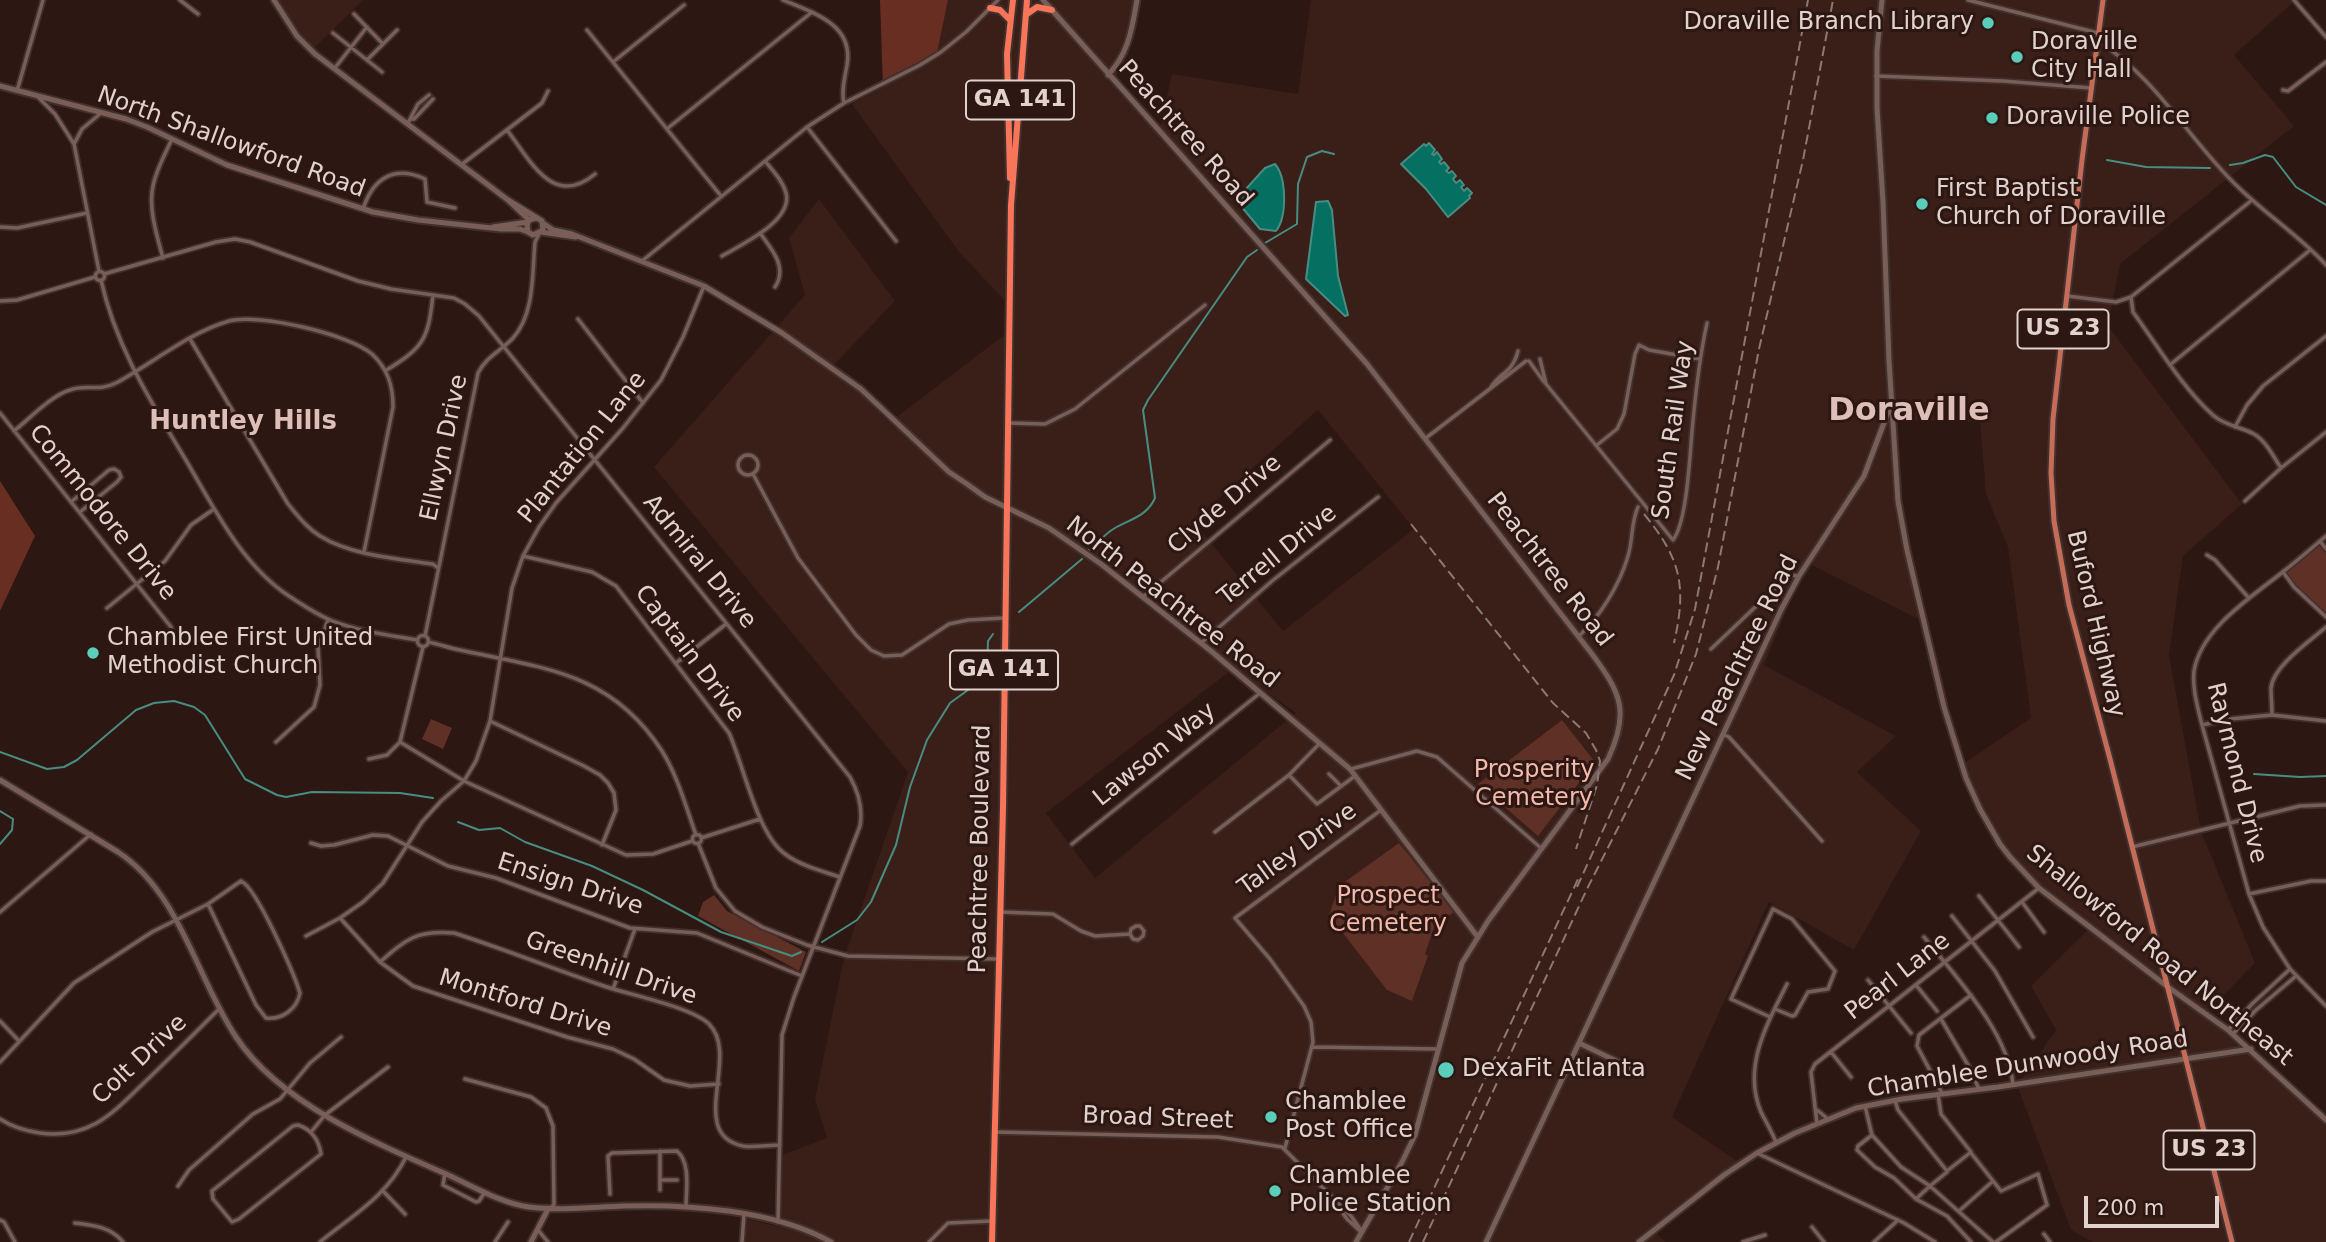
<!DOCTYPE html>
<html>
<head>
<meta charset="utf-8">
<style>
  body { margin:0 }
  #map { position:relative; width:2326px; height:1242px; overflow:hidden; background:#2d1712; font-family:"DejaVu Sans",sans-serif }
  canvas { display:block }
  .scale { position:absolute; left:2084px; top:1196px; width:135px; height:32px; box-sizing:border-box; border:4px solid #e2d2ce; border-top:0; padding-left:9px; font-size:21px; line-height:24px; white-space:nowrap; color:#e2d2ce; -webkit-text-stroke:5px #2d1712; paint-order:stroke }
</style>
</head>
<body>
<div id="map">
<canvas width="2326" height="1242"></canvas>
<div class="scale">200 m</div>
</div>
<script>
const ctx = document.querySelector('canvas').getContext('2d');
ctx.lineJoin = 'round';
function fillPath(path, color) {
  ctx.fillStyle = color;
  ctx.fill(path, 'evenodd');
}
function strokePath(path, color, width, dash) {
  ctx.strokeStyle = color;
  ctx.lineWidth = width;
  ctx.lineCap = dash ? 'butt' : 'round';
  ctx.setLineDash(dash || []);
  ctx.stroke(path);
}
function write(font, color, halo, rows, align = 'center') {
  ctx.font = font + ' "DejaVu Sans",sans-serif';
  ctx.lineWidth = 6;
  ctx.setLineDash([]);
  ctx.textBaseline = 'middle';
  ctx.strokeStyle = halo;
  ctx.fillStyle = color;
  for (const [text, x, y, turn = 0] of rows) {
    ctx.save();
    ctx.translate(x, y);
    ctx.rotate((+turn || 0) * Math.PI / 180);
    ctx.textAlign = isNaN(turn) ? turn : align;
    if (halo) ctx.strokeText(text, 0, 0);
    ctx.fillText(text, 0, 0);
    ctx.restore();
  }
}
fillPath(new Path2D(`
  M274,0h89l-52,51z
  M948,0h190l-22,79 44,49 12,-54 126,20 13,-94h985l-62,55 60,71 -174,138 -12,62 134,178 -59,52 -14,99 32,176 54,132 -50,51 46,35 75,72v121h-233l-22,-12 -54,-145 39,-55 -25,-44 59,-58 -37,-22 -48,-56 -45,-84 71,-48 -23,-171 -22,-53 -6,-72 -76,-2 -6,-7 -4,-1 6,96 24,114 -118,-60 -42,103 132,71 -39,36 64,59 -67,119 -85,-48 -97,215 68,46 -86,67 11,12h-920l2,-23 33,8 2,-72 45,-17 -12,-39 29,-141 64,-186 -254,-305 151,-172 -16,-57 30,-39 76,102 -67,70 34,22 27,30 119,-91v-28l-49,-52 -107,-148 84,-46zM1318,410l96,119 -131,102 -90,-110zM1234,668l62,45 -201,165 -49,-65zM1399,843l35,85 -9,26 3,2 -16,45z`), '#3a1e18');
fillPath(new Path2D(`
  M2320,541l6,7v70l-18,-15 -25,-31z
  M431,719l21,9 -9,21 -21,-10z
  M1562,720l33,42 -57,74 -60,-52z
  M1399,843l55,69 -20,16 -9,26 3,2 -16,45 -25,-11 -58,-75 10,-29z
  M714,895l13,16 79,41 -7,19 -101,-55 5,-14z`), '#5e3026');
fillPath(new Path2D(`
  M880,0h68l-12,58 -53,29z
  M0,481l35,55 -35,75z`), '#682e21');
const water = new Path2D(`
  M1429,143l6,7 -3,4 2,1 3,-3 5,7 -3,3 2,2 3,-2 5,6 -3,3 3,2 3,-2 4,5 -3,3 3,4 4,-3 4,5 -3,2 3,4 3,-3 5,5 -3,3 1,2 -22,19 -22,-28 -25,-25 23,-20 2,2z
  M1275,164c12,14 12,53 1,67l-16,-2 -24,-29 29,-32z
  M1328,201l4,9 6,66 10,39 -3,1 -39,-37 10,-77z`);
fillPath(water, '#056f62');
strokePath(water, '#478d82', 2);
strokePath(new Path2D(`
  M2107,160l39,7 64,1
  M2230,165l13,-2 22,-8 8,2 23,30 30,18
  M1265,243l32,-19 1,-40 9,-27 15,-6 12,3
  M1089,550c8,-7 17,-17 26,-22 16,-9 32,-12 40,-30l-12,-88 5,-10 99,-143 10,-7
  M1019,612l63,-53
  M0,752l47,17 17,-2 13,-7 59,-50 18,-7 20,-2 20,6 11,8 40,64 32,16 9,2 26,-5 88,1 33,5
  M2254,774l46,3 26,-1
  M0,811l13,8 -1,11 -12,14
  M458,822l21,8 21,-2 25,14 67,24 51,24 78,42 71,24 9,-4
  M822,942l35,-22 14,-18 25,-57 14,-58 17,-47 23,-37 29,-21 8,-12 1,-29 5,-7`), '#478d82', 2);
const street = new Path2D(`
  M180,0l18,14
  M783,0c30,13 71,24 64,65 -2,12 -6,26 -3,38
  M1968,0l130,33
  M2294,0l32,37
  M354,14l29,30
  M587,30l134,166
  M333,33l49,39
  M2099,42c56,35 88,94 134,140 29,30 65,52 93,83
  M367,60l30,-30
  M613,62l71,-57
  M334,69l33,-42
  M1876,76l127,5 88,7
  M2283,90l5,1 38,-29
  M17,91l26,-91
  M38,97l17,17 19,30 25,127
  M411,119h3l19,-20
  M408,123l10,-19 11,-9
  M807,127l89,114
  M668,128l144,-116
  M507,130c23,30 46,79 88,44
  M74,144l8,-15 19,-16
  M461,165l81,-62 6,-12
  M363,209c10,-31 31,-44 62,-30l2,23 28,6
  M0,227l17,1 70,-15
  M760,233c12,17 28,34 15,54
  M722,256c20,-12 71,-35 64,-63 -3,-12 -13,-22 -21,-32
  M163,258c-6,-22 -15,-50 -10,-72 3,-16 12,-32 19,-47
  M642,261l165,-134 37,-24 76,-38 21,-13 25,-20 32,-32
  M95.5 276a4.5 4.5 0 1 1 9 0a4.5 4.5 0 1 1-9 0Z
  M104,274l112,-32 19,-3 15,3 108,39 33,8 63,9 11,6 14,12 371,461c9,16 13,31 10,49l-66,171 -12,38 -4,187
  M101,280c15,68 51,123 86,182 27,46 55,103 102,134 12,8 27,18 41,24 27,11 58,15 87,20
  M2067,296l49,6 15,-5 121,-97
  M2131,297l2,15c24,33 50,77 81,104 12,10 27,11 40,18 12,7 19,22 27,34
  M0,301l17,-1 78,-23
  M578,319l65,84
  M190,339l98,165c10,12 19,24 32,32 30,19 78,23 113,28l5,4
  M1540,359l6,25 127,156c15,-19 17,-93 20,-119 3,-32 7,-66 14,-98
  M1529,361l15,21
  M2171,364l139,-114
  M385,371c39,-24 43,-31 48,-76
  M1491,387c10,-16 21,-13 27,-36
  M0,413l171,214 3,9
  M1008,423l37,1 30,-15 130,-104
  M2235,427l12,-22 16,-19 63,-50
  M14,431c15,-12 38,-36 56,-41 16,-6 28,2 46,-7 37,-20 72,-50 113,-62 29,-8 120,13 143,33 16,15 21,32 21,53l-29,145
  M1426,438l100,-77
  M1597,445l20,-16 7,-15 11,-60 4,-9 10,5 51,9
  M738 465a10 10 0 1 1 20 0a10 10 0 1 1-20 0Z
  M753,474l45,84 58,77 15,15 13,6 18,-1 47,-31 19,-4 36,-2
  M2245,501l36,-33 45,-36
  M71,502l38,-32 5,-1 5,3 2,5 -4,5 -37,30
  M2326,536c-14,12 -28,24 -42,35 -31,25 -83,57 -90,100 -2,18 4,37 8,54l47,169 14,33 27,42 36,37
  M2320,541l6,8
  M2207,555l8,5 33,37
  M523,556l69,16 24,14 113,147c15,33 28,101 56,121 16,12 37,17 55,23
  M2283,572l11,15 32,30
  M1143,597l187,-157
  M107,608l58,-47 26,-36 23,-16
  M417.5 641a5.5 5.5 0 1 1 11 0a5.5 5.5 0 1 1-11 0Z
  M425,636l53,-263c8,-16 24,-23 35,-35 22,-25 19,-64 22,-96l4,-8
  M1578,637c22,-20 42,-53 50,-81 5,-16 3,-34 10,-49
  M428,642c11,2 21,6 32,8 83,18 151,22 202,101 16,26 24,56 34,84
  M1201,643l71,-62 106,-84
  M1711,649l78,-74 10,1
  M676,663l50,-39
  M2272,715c0,-9 -1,-18 -1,-27 2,-22 39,-47 55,-61
  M490,721l94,45 16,9 8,8 6,10 2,17 -14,35
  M2202,725l28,-6 42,-4 54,6
  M1724,735l5,2 93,104
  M276,742l38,-35 6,-22 -2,-38 10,-27
  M400,742l64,39 162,74 27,-1 39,-13
  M369,759l18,-4 13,-13 23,-95
  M1351,769l66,-18 20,6 105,92
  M1329,774l12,12
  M1289,775l28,29 38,-28
  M1215,832l74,-57 31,-32
  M692.5 839a4.5 4.5 0 1 1 9 0a4.5 4.5 0 1 1-9 0Z
  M701,838l59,-19
  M311,843l10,3 13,-1 39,-10 15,1 60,30 48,12 134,50 67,5 105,43
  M698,843l18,45 19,23 27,16 45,18 41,11 149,3
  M1072,844l188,-151
  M2132,847l168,-41 26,-1
  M241,881c16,7 53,93 59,112 -3,16 -18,27 -34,25l-10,-13 -48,-101z
  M2249,894l62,-13h15
  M1979,896l40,51
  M2022,902l22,30
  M0,912l91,-78
  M1001,912l52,2 28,17 14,5 35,-2 1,-5 5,-3h4l4,5 -1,5 -5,4 -5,-1 -3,-5
  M1952,916l43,55 38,66
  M341,919l39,43 33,24 154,51 46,12 21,10 30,21 26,6 29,-2
  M306,936l34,-18 23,-16 20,-19 39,-61 19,-21 23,-20 12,-20 14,-40 22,-133 11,-32 16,-29 17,-24 67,-75 38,-48 22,-43 21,-51
  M1924,937c32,40 85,96 89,148
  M380,962c26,-23 37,-32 74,-29 50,16 100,36 150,53 26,9 88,21 105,38 32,32 -23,110 34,122 11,2 25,-1 37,-1
  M1868,980l43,53
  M1916,985l21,26
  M613,989l22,-60
  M1770,1017l-39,-18 42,-90 19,10 43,52 -7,18 -20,3 -13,23 -3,1 -17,-7
  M1941,1019l27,46 11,24
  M0,1021l19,20
  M2228,1030l25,-27 37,-34
  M2233,1034l23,-24 40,-34
  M1312,1047l127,2
  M1831,1052l20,25
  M0,1062l74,-79 78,-51 56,-28
  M465,1079l66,18 15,11 7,18 1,79 -4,3
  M1942,1093l-25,-47 2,-11 52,-40
  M1895,1101l3,9 49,61 24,-19 -30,-38 -3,-20
  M1865,1106l7,29 29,32 29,19 -14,13
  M1817,1110l11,9
  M0,1119c12,8 26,12 40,14 53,7 76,-24 110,-56 23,-22 46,-45 69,-68
  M1817,1124l-6,-52 4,-8 224,-176
  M298,1125c13,4 21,15 23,29l-82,65 -7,3 -19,-23 -1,-8 81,-65z
  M311,1132l14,-17 63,-48
  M995,1132l223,5 64,10 69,69 10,14
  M1872,1135l-14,11 -1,4 18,17 19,11 22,21 31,17 24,26
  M1776,1142c-4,-10 -10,-20 -15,-30 -19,-45 6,-88 26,-128
  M1285,1148l28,-106 -2,-20 -7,-16 -34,-47 -35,-41 146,-108
  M660,1151v39
  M1971,1153l30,38 37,-17 9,31 -51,37
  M1759,1154l145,69 31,19
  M1947,1172l-17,14 63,56
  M445,1173l-2,12 33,17 3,-1 6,-9
  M660,1180h17
  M178,1186l11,-16 64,-56 27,-15 30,-36 31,-26
  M383,1191l22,23
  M610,1194l-2,-38 4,-3 65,-2c14,12 9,39 9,56
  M1340,1209l7,10 13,12
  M1959,1211l34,-30
  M0,1220l4,2 11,20
  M75,1223c18,2 36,4 48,19
  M1812,1227l12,15
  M538,1230l10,12
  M2044,1234l6,8
  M320,1242c33,-27 67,-46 86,-85
  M495,1242l13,-20
  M742,1242l2,-28
  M929,1242l19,-19 44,-2
  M1743,1242l22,-7
  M1874,1242l24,-22`);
const secondary = new Path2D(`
  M274,0l23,36 18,18 193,146 21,20
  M1043,0l324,364 225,290c29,39 38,58 16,105l-120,162 -26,42 -47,172 -13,27 -46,80
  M1882,0l-5,51v57l6,94 6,159 9,140 9,49 37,157 22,71 14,31 20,35 10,13 29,31 129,99 60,43 98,90
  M1108,75c21,-22 24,-47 29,-75
  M0,86l126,33 21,8 80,38 146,47 45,8 83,9h19l8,3
  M508,200l34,21 1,9 -10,5 -5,-3 -1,-7 2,-5 7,-2
  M543,223l10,7 19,4 132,52 78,47 79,56 88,83 18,12 18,13 64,31 52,36 110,87 139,118 127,167
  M493,227l35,-5
  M541,232l35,5
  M0,780l118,72c62,41 78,125 118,185 23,35 59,61 95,82 37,21 76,38 115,55 27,12 54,29 83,33 32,4 64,0 95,-1 65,-2 150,4 207,36
  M1579,1043l56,27
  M531,1242l17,-33
  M1486,1242l295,-632 18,-34 65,-100 27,-72
  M1639,1242l85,-67 33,-22 38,-20 61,-25 46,-9 96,-12 253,-38`);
const primary = new Path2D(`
  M2103,0l-21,160 -29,259 -2,54 3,48 15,84 41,154 122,483`);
const highway = new Path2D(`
  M990,8l10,2 10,10
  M1027,14l10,-7 15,3
  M1010,178l-3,-124 6,-54
  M992,1242l11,-434 8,-603 16,-205`);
strokePath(street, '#41312e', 7);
strokePath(secondary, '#41312e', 9);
strokePath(primary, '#41312e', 9);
strokePath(highway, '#41312e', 10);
strokePath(street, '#795e58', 3.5);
strokePath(secondary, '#795e58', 5);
strokePath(primary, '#c56c59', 5);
strokePath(highway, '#f87559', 6);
strokePath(new Path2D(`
  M1644,514c37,45 43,72 30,129
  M1411,524l142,179 33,30 10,17 4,11 -3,24 -21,64
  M1577,887l97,-212 21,-66 113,-609
  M1409,1242l170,-365
  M1423,1242l164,-353 71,-140 38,-95 22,-87 41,-218 44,-189 30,-160`), '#8c7975', 2, [10, 5]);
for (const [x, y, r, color] of [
  [1988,23,7,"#5bcebb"],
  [2017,57,7,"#5bcebb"],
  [1992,118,7,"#5bcebb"],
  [1922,204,7,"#5bcebb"],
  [93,653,7,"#5bcebb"],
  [1446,1070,9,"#5bcebb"],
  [1271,1117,7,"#5bcebb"],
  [1275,1191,7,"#5bcebb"]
]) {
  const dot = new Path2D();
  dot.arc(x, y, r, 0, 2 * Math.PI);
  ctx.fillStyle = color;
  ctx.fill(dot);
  strokePath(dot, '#2d1712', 2.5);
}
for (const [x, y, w] of [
  [1020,100,108],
  [2063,329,91],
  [1004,670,108],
  [2209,1150,91]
]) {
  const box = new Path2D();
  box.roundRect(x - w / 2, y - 19.5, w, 39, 5);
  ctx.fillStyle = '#2d1712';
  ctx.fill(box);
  strokePath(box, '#e2d2ce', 2);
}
write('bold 23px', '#e2d2ce', null, [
  ["GA 141",1020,100],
  ["US 23",2063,329],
  ["GA 141",1004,670],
  ["US 23",2209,1150]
]);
write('24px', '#e2d2ce', '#2d1712', [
  ["Doraville Branch Library",1974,23,"right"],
  ["Doraville",2031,43],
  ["City Hall",2031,71],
  ["Doraville Police",2006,118],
  ["First Baptist",1936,190],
  ["Church of Doraville",1936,218],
  ["Chamblee First United",107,639],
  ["Methodist Church",107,667],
  ["DexaFit Atlanta",1462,1070],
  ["Chamblee",1285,1103],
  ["Post Office",1285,1131],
  ["Chamblee",1289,1177],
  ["Police Station",1289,1205]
], 'left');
write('24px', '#e2d2ce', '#2d1712', [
  ["Peachtree Road",1185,134,48],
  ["North Shallowford Road",231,143,20],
  ["South Rail Way",1674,430,-82],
  ["Ellwyn Drive",445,448,-78],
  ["Plantation Lane",583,448,-51],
  ["Clyde Drive",1225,505,-40],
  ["Commodore Drive",102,513,51],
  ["Terrell Drive",1278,556,-39],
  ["Admiral Drive",699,562,51],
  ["Peachtree Road",1549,570,52],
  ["North Peachtree Road",1172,603,38],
  ["Buford Highway",2095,624,77],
  ["Captain Drive",689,654,53],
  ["New Peachtree Road",1738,668,-64],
  ["Lawson Way",1155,755,-39],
  ["Raymond Drive",2236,773,76],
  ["Peachtree Boulevard",981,849,-89],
  ["Talley Drive",1298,850,-36],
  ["Ensign Drive",570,885,18],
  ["Shallowford Road Northeast",2159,956,39],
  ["Greenhill Drive",611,969,19],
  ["Pearl Lane",1898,977,-38],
  ["Montford Drive",525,1004,17],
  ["Colt Drive",140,1060,-43],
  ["Chamblee Dunwoody Road",2028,1065,-9],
  ["Broad Street",1158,1119,2]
]);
write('24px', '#f3b9ac', '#2d1712', [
  ["Prosperity",1534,771],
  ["Cemetery",1534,799],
  ["Prospect",1388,897],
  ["Cemetery",1388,925]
]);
write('bold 26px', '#ddbfb7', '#2d1712', [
  ["Huntley Hills",243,422]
]);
write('bold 32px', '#ddbfb7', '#2d1712', [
  ["Doraville",1909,412]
]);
</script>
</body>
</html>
